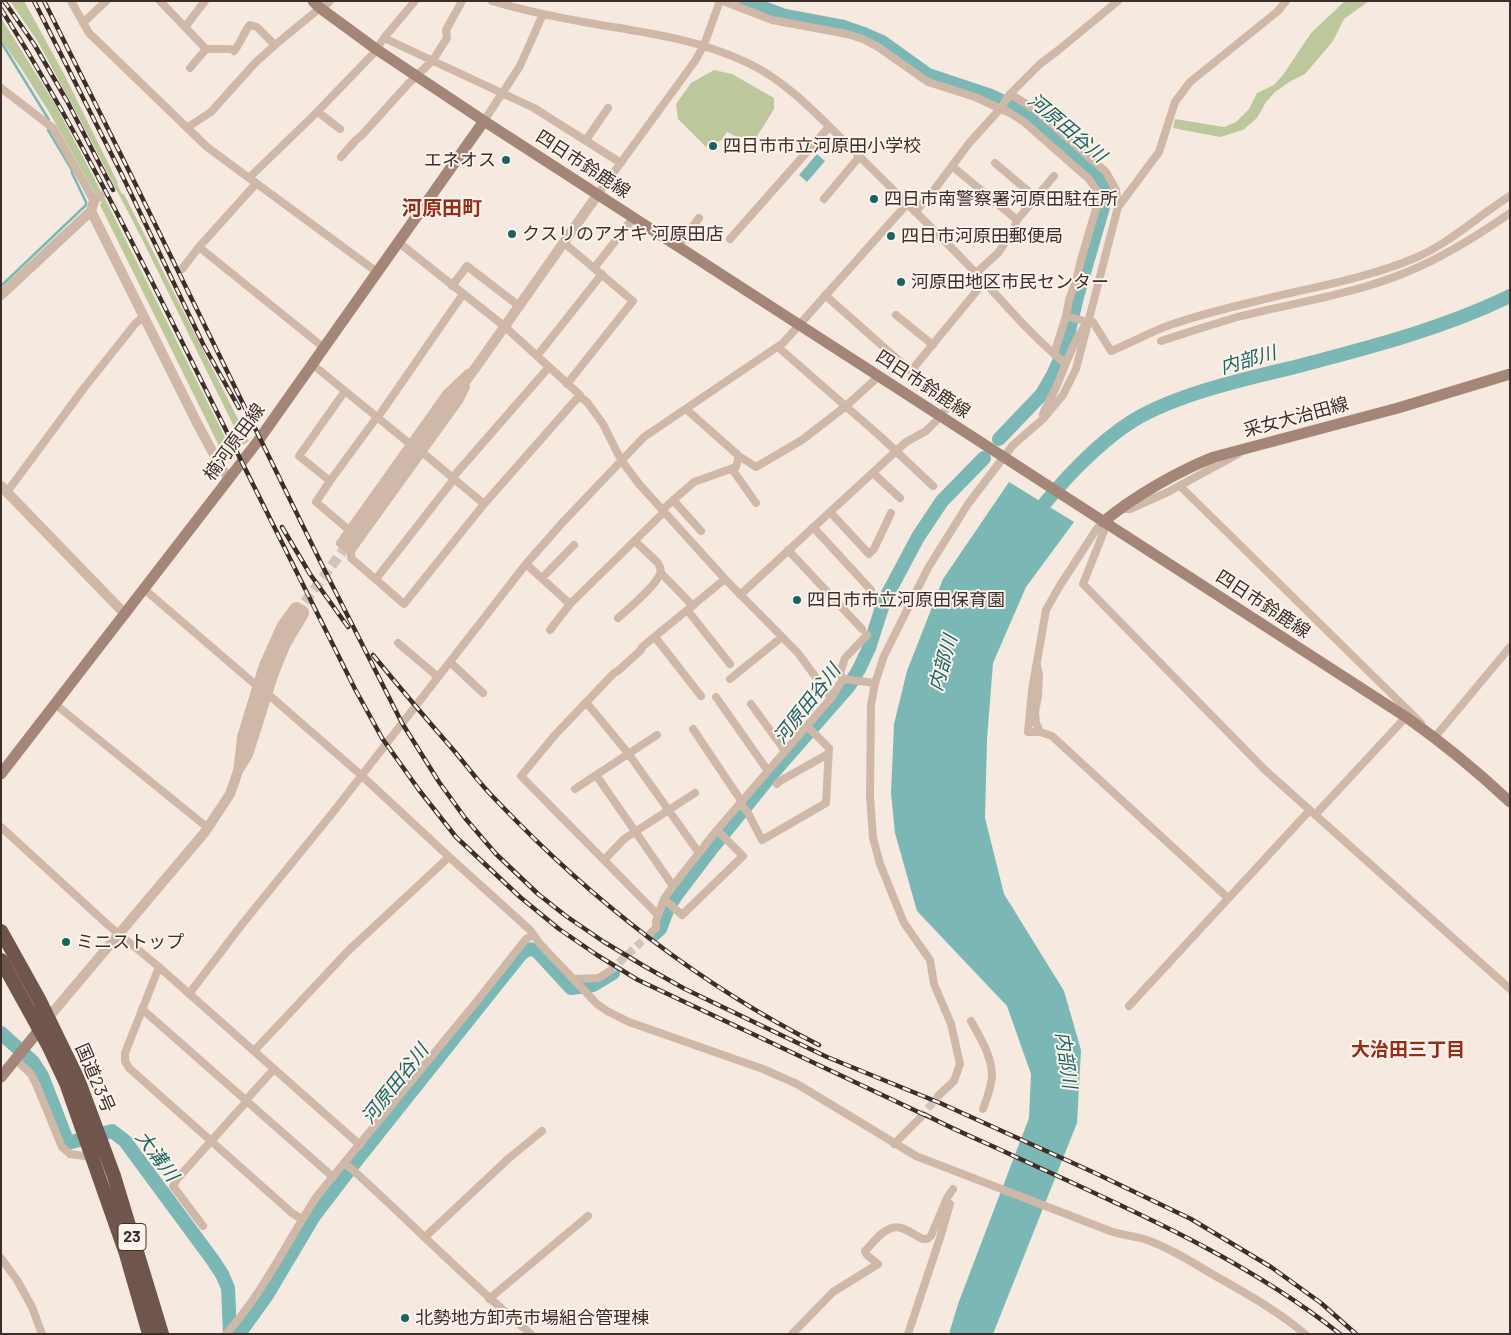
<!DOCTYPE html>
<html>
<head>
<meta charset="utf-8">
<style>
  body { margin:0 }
  #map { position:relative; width:1511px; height:1335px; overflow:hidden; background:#f6e9df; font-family:Barlow,sans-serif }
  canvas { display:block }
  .frame { position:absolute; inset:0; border:2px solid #3c2e29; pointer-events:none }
</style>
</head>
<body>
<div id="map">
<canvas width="1511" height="1335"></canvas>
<div class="frame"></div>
</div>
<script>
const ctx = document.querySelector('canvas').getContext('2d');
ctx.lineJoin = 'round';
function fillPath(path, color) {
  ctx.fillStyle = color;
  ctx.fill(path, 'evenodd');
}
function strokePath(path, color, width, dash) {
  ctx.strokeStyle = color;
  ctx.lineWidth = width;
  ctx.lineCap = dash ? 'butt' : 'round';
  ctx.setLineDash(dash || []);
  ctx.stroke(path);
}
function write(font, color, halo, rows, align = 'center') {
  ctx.font = font + ' Barlow,"Noto Sans JP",sans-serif';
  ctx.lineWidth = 4;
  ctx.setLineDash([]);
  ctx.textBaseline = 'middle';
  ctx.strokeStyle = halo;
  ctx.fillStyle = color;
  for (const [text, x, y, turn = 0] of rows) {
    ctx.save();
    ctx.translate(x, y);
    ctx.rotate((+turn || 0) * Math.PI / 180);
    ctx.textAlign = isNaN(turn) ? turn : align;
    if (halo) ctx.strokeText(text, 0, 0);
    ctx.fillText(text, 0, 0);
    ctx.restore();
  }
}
fillPath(new Path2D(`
  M10,1h14l39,71 55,111 -1,1 5,10h2l125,247 -6,4 -102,-208 -65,-125 -38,-70z
  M1345,1h24l-25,18 -11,22 -28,33 -16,8 -14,10 -9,10 -9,16 -14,12 -23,7 -47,-9 2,-9 49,8 12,-5 13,-13 8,-16 17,-8 9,-10 28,-42z
  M1,18l54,86 47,89 133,264 -9,3 -126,-255 2,-3 -3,-4 -3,-2 -47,-84 -28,-44 -20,-28z
  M714,70l18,4 42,24v11l-18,29 -19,-1 -10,-5 -5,8 -16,7 -28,-28 -2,-15 15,-21z`), '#bcc79c');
fillPath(new Path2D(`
  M817,154l8,7 -18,21 -8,-7z
  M1009,482l65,40 -48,65 -33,76 -6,76 -2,79 19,76 60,97 17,59 -4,73 -84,211h-44l9,-30 71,-186 2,-44 -24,-68 -90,-95 -22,-78 -4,-40 3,-69 13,-53 36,-92z`), '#7ab7b5');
strokePath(new Path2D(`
  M1,42l48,78
  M1,286l85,-81v-3l-14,-29v-3l-24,-40`), '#7ab7b5', 2.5);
strokePath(new Path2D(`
  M745,1l40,15 59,11 17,6 21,9 46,33 63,21 28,13 19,15 58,51 8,14 -1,18 -26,90 -13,54 -11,24 -11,19 -43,45
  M1034,517c26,-34 63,-74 100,-97 44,-26 110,-41 161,-53 73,-19 147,-38 215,-71
  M653,935l7,-6 8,-21 9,-14 35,-46 60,-74 77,-88 10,-17 10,-21 15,-47 34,-64 24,-36 42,-43
  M1,1033l32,29 9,14 26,67 44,-12 13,10 87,118 10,15 6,14 2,46
  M239,1334l28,-39 47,-79 42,-55 165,-207c6,-5 9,-6 16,-3l34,37 22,-3 20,-12`), '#7ab7b5', 14);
strokePath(new Path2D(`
  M101,196l14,-15
  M610,971l41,-38
  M920,1118l19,-23`), '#d1c4bb', 8, [8, 4]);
strokePath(new Path2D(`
  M296,614l54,-73`), '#d1c4bb', 10, [10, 5]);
strokePath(new Path2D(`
  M71,1l18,32 118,114 170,125
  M160,1l46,48h25
  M492,1c33,10 68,17 103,23 54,9 102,15 153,39 42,20 74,57 107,89 39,39 79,77 117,117 31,32 59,67 93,94
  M723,1l49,19 75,14 16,5 15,8 50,35 47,15 35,16 14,9 65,57 8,12 1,11 -17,58 -5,21 -7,19 -3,16 22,6h5l18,29c20,-8 39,-19 59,-26 29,-10 61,-18 91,-25 52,-13 104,-21 154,-42 35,-15 63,-42 95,-62
  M322,9l8,-8
  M83,23l23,-22
  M185,27l20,-26
  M384,38l31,-37
  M234,51c7,-8 9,-18 16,-26l7,2 18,18
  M190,68l16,-19
  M1,88l52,40 41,73 7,-5
  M1010,94l26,16 70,62 10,18 2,17
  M318,112l22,17
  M484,121l36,-55 23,-52
  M188,127l23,-15 44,-49 20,-18 45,-37
  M586,140l22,-32
  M341,157l15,-17 6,-5 46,-51 25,-24 14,-22 -1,-8 16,-29
  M995,163l40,34
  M952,166l65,54
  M250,177l64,-62 59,-61 11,-16 150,70 87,55
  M598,194l97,-133 9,-16 16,-44
  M824,199l35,-42
  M915,212l16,-18 39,-52 31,-34 9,-14 30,-30 16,-12 62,-51
  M730,239l99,-112
  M398,242l106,84 76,69 -96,109 -80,100 -53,-46v-7l-11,-8 106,-149 22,-21
  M564,243l69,58 -66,83
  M678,246l21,-28
  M199,247l124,100
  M595,267l39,-50
  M182,269l17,-22 55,-61 2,-3
  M976,273l22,-20 16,-24 3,-9 37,-44
  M452,286l15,-20 52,40
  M825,295l124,110 -4,5
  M896,315l37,30
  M1161,341c25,-8 49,-16 73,-23 58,-15 118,-23 173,-46 37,-15 70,-36 103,-59
  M778,347l103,90 52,49
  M1054,354l12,-38
  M537,356l65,-82
  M312,364l98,80
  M911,371l73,-89
  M345,391l-46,65 31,25 -14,21 33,28
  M579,396l8,6 16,22 18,36 18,24 86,95 73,74 33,45
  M378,417l85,-123
  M1043,417v-3c4,-10 10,-19 14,-29 9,-21 16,-43 29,-61
  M422,452l62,52
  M739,456l17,11 46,-27 44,-34 33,-30
  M732,469l24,34
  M873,473l27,25
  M453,477l96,-110
  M330,481l47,-64
  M1180,486l241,237
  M7,492l77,-104 51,-64 9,-8
  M673,500l28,31
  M1120,509h10l38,-17 70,-38
  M662,510l32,-28 42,-15 3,-11 -53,-47
  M830,512l39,42 5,-5 17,-36
  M1103,522l1,9 -21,53 182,186 245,219
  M813,527l58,63
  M788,550l74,79
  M351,551l108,-150 7,-14
  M526,564l44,40
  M661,573l32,33
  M542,578l32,-33
  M376,579l78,-100
  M144,589l113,97
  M740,595l166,-153 20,-11 10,-10
  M297,606l8,5v3l-19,32 -12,30 -25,79 -12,19 4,-37 22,-72 18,-40 13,-18z
  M688,611l42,53
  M618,618c11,-10 36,-30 42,-44 2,-4 0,-7 -2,-11l-23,-22
  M550,630l20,-26 94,-92
  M655,637l46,59
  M398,643l40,34
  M450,662l33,31
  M1037,665l2,10 -1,21 -3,16 1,11 4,9 12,4 176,162
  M730,679l52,-42
  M843,679l-3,-6 5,-15 22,-23
  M269,695l92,80 85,79 84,76 11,15 56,59 10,7 22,11 134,47 34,15 119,72 194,75c11,4 23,5 34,8 24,8 46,22 68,35 31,18 65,36 93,60
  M716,697l52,74
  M586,702l42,51 71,100
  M55,704l153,124
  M751,704l34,47
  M693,729l49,73
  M1040,732h-12l4,-42 14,-80 13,-23 37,-57 7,-8
  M1433,735l2,2 75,-90
  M596,775l61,-40
  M777,784l3,-3 48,-27
  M575,789l21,-14 77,111
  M740,804l7,7 15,29 64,-37 3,-55 -22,-22
  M1315,815l91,-98
  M1,827l107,98 51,42 201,178
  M605,859l19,-20 71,-46
  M664,899l18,16 61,-59 -26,-26
  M658,915l-137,-139 33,-40 60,-63 4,-2 23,-21 1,-3 83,-68
  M651,933l5,-5v-7l8,-22 9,-13 44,-56 114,-132 12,-19 32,4
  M159,967l-34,86v8l4,7 163,145 10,6
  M574,979l25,-1 11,-7
  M189,994l54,-71 91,-112 192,-247 37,-42 81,-85 139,-94 124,-139
  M1129,1006l181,-196
  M142,1009l191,168
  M971,1021c9,16 20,34 21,53 0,12 -5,24 -9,35
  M254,1051l94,-100 101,-94
  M15,1059l16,15 6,12 25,61 8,7 22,3
  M939,1095l15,-14 6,-17 -9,-40 -17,-40 -4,-24 -26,-37 -24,-59 -7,-26 -3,-42 1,-91 4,-22 9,-27 44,-88 40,-64 45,-59 30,-26 20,-24 13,-26 42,-162 41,-55 16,-50 15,-20 88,-71 8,-10
  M246,1100l28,-31
  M894,1144l26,-26
  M345,1163c63,56 121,117 186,171
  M203,1226l-30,-40 5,-8 69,-77
  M425,1237l83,-78 34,-28
  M1,1258l16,22 15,27 10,27
  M489,1299l99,-83
  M226,1334c37,-41 61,-92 91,-138l160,-195 49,-62 7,-4
  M792,1334l41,-42 45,-28 -11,-9 -2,-4c9,-9 22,-28 36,-23 8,2 15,8 22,11h4l4,-3 16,-38 6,-9
  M908,1334l32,-96 10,-34`), '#d0b8a9', 8);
strokePath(new Path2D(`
  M94,201l-3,10 106,212 22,41 10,15
  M1,295l90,-84
  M1,486l124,128
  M350,541l126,-174 122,-173
  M48,1018l157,-186 25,-38 7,-20 38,-123 21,-37`), '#d0b8a9', 10);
strokePath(new Path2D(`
  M313,1l7,7 56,41 108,72 922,596c37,26 71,54 104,85
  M1103,522c30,-25 75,-51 111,-65l184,-49 112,-34
  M1,774l257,-333 226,-320
  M1,1077l43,-53`), '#a48679', 11);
strokePath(new Path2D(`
  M1,931l39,70 38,78 36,97 48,158
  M1,960l47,85 18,38 60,171 23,80`), '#6f554c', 14);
const rail = new Path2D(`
  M4,1l30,43 33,57 46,89
  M34,1l89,176 81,169 35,62
  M44,1l86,172 194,396 78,154 37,59 26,36 31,36 42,40 28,22 38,26 40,24 41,23 142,68 113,46 155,70 96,46 80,48 50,36 35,31
  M1,9c74,116 135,240 196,363 53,106 105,212 158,317l27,49 37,52 37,47 64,60 39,32 38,26 41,25 291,137
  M282,527l28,47 38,53
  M373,655c27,33 55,66 83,98 13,16 25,32 39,46 94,99 202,184 324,246
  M924,1114c26,14 53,25 79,37 116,54 236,103 337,183`);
strokePath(rail, '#3c2e29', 4.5);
strokePath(rail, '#fcf4ec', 2.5, [8]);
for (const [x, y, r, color] of [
  [713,146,5,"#196463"],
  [506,160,5,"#196463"],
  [874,199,5,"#196463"],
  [512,234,5,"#196463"],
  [891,236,5,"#196463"],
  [901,282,5,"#196463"],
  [797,600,5,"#196463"],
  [66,942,5,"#196463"],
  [405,1318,5,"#196463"]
]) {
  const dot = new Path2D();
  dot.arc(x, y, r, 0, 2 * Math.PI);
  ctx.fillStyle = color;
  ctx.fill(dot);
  strokePath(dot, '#fcf4ec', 2);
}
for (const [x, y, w] of [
  [132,1237,28]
]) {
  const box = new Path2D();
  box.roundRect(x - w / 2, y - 13.5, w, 27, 4);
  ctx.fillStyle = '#fcf4ec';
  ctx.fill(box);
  strokePath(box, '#3c2e29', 1);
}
write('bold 16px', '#3c2e29', null, [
  ["23",132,1237]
]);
write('18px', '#3c2e29', '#fcf4ec', [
  ["四日市市立河原田小学校",723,146],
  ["エネオス",496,160,"right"],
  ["四日市南警察署河原田駐在所",884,199],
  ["クスリのアオキ 河原田店",522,234],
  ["四日市河原田郵便局",901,236],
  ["河原田地区市民センター",911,282],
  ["四日市市立河原田保育園",807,600],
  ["ミニストップ",76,942],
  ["北勢地方卸売市場組合管理棟",415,1318]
], 'left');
write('18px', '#3c2e29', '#fcf4ec', [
  ["四日市鈴鹿線",583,164,33],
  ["四日市鈴鹿線",923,384,33],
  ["采女大治田線",1296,417,-15],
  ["楠河原田線",234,442,-54],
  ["四日市鈴鹿線",1263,604,33],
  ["国道23号",95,1078,67]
]);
write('italic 19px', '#196463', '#fcf4ec', [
  ["河原田谷川",1067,128,40],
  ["内部川",1248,360,-16],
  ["内部川",943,663,-74],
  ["河原田谷川",807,704,-52],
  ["内部川",1066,1060,82],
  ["河原田谷川",395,1084,-52],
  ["大溝川",157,1156,53]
]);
write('bold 19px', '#962d18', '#fcf4ec', [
  ["大治田三丁目",1408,1050]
]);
write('bold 20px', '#962d18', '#fcf4ec', [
  ["河原田町",442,208]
]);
</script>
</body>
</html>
